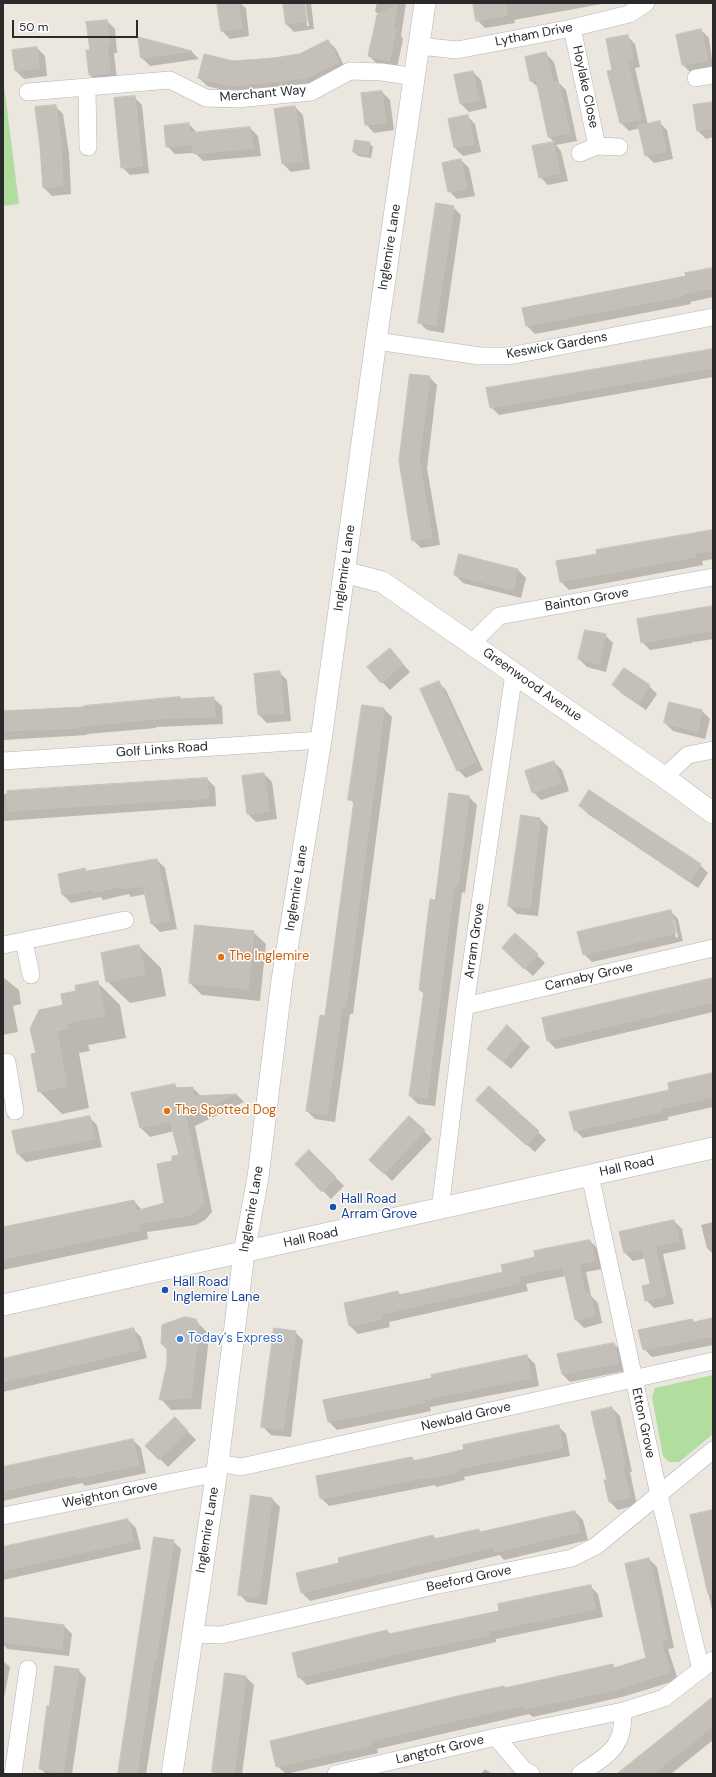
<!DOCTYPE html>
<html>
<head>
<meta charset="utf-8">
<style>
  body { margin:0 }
  #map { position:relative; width:716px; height:1777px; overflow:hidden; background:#ebe6de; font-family:"DM Sans",sans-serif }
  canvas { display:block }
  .frame { position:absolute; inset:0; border:4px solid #2a2a2a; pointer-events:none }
  .scale { position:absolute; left:12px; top:20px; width:126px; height:18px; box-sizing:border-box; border:2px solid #2a2a2a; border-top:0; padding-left:5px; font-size:12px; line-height:14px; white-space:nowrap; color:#2a2a2a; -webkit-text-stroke:3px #fff; paint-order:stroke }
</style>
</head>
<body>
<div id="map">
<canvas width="716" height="1777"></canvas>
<div class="frame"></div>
<div class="scale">50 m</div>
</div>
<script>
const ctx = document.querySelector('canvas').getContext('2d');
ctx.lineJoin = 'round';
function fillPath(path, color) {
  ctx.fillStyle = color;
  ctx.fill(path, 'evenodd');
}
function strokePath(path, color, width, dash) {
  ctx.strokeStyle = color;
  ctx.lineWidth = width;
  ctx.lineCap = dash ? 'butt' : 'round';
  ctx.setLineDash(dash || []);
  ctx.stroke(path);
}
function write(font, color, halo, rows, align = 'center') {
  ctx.font = font + ' "DM Sans",sans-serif';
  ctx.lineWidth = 3;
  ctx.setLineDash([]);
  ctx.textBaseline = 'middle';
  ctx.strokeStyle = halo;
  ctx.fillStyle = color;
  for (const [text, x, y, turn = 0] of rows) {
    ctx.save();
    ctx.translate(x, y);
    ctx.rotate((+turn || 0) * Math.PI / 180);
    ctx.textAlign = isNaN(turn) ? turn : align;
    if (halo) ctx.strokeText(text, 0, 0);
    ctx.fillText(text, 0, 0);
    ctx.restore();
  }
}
fillPath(new Path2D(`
  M3,77l16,127 -16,2z
  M713,1375v59l-34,28h-10l-6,-6 -11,-59 3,-9z`), '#b1dd9f');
fillPath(new Path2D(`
  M218,3h22l6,5 3,28 -19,3 -8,-8z
  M284,3h19l4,23h2l-4,-23h6l3,26 -20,3 -8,-8z
  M377,3h29l-5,33 2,3 -6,29 -20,-4 -8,-8 10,-41 -4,-4z
  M474,3h133l-93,17 1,3 -30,5 -8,-8z
  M107,21l8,8 2,24h-3l3,27 -19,3 -8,-8 1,-24z
  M701,30l8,8 4,30 -22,5 -8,-8z
  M627,36l8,8 5,23 -5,1 13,57 11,-3 8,8 6,29 -19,4 -8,-8 -6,-27 -11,3 -8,-8 -7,-52z
  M139,38l53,14 7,7 -49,7 -8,-8z
  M328,41l8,8 10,21 -32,16 -75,8 -32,-8 -8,-8 34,-16 66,-7z
  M37,48l8,8 2,20 -23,3 -8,-8z
  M546,54l8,8 5,21 7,7 11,51 -21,4 5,6 7,30 -20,4 -8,-8 -7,-30 21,-5 -5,-5 -10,-49 -8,-7z
  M473,72l8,8 6,28 -18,4 -8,-8z
  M382,92l8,8 4,30 -20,3 -8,-9z
  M134,97l8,8 7,68 -19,2 -8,-8z
  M713,102v35l-7,2 -8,-8z
  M55,106l8,8 6,39 2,41 -19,2 -8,-8 -3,-24h2z
  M295,107l8,8 7,54 -19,3 -8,-8z
  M467,116l8,8 6,28 -18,4 -8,-8z
  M189,124l8,9 53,-5 8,8 3,20 -58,5 -8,-8 -20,1 -8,-8z
  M369,143l4,4 -2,11 -13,-2 -4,-4z
  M461,160l8,8 6,28 -18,3 -8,-8z
  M453,207l8,8 -17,118 -17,-3 -8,-8z
  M713,269v28l-23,5 1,2 -156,30 -8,-8z
  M713,349v28l-214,38 -8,-8z
  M429,377l8,8 -10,83 13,77 -19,3 -8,-8 -13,-79z
  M713,530v29l-11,2 1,4 -134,25 -8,-8 37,-28z
  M460,555l58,15 8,8 -5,20 -58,-15 -8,-8z
  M713,607v32l-18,3 -1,-1 -2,2 -42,7 -8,-8z
  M605,635l8,8 -7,29 -19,-5 -8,-8z
  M397,657l13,15 -20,18 -8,-8z
  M624,669l25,17 8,8 -11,16 -25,-17 -8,-8z
  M279,672l8,8 4,41 -24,2 -8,-8 -4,-40z
  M438,682l8,8 37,80 -17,8 -8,-8z
  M213,698l9,8 1,18 -67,3v1l-69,6v1l-84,5v-28l82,-4 67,-8z
  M670,703l32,8 8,8 -5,20 -32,-8 -8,-8z
  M384,709l8,8 -39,297h-3l-15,108 -20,-3 -8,-8 18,-94 30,-213 -6,-5z
  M554,762l8,8 7,21 -28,9 -8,-8z
  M264,774l8,8 5,37 -21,3 -8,-8z
  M207,779l8,8 1,19 -213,15v-27z
  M590,791l110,74 8,8 -10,15 -110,-74 -8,-8z
  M449,795l20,2 8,8 -12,88 -3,-1 -27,214 -17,-2 -8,-8 14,-102 -4,-4 16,-89z
  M522,816l18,3 8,8 -10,89 -21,-2 -8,-8z
  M157,860l8,8 12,61 -17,3 -8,-8 -6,-30 -15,3 -2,-3 -26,6 -2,-3 -30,6 -8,-8 22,-25 2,2z
  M670,911l8,8 5,22 -91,21 -8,-8zM672,919h2l4,18 -2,1z
  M253,932l13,12 -6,57 -58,-6 -12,-12z
  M139,946l22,22 5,28 -36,7 -23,-22z
  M537,955l8,8 -12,13 -22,-20z
  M3,977l16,13 2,14 -8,2 5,26 -15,3z
  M713,980v32l-157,37 -8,-8z
  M98,983l22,22 6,33 -38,7 2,6 -11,2 10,55 -27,6 -23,-23 -2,-37 27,-49 13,-13z
  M507,1027l23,20 -19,22 -23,-20z
  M713,1074v33l-45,10v3l-85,18 -8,-8z
  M174,1085l5,4 14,-1 8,8 35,-2 8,8 -49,24 17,86 -7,8 -9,5 -49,7 1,7 -145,31v-41l131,-28 8,9 24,-7 8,-41 7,-6 -7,-25 -24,6 -9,-9 -9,-35z
  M486,1108l52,24 8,8 -11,12z
  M89,1117l8,8 5,22 -76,15 -8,-8z
  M424,1131l8,8 -40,42 -14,-14z
  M309,1151l35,35 -13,13 -35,-35z
  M674,1221l8,8 4,20 -23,5 11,50 -20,4 -8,-8 5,-15 -5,-27 -13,3 -8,-8z
  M713,1222v32l-6,-6 -6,-23z
  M590,1241l8,8 4,20 -16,3 5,24 7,7 4,20 -18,5 -8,-8 -10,-44 -40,8 2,7 -139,31 1,5 -32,7 -8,-8 -5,-22 53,-12 4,4 102,-23 33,-15z
  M713,1319v26l-61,12 -8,-8 48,-28 2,2z
  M195,1320l11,11 3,6 -8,72 -30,1 -10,-11 7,-35v-13l-6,-7z
  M133,1329l8,8 6,21 -144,34v-32z
  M295,1332l8,8 -12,97 -20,-2 -8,-8z
  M614,1344l8,8 3,19 -55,11 -8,-8z
  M527,1356l8,8 4,22 -109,21 1,4 -94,19 -8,-8 104,-43z
  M612,1408l8,8 12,56h-2l7,33 -19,5 -8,-8 -5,-21 3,-1z
  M175,1418l21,22 -28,27 -21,-21z
  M558,1426l8,8 4,22 -106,21 1,3 -29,7 -1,-2 -106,21 -8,-8 91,-40 3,3z
  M133,1440l8,8 5,25 -61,13 -3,-3 -79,18v-33z
  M272,1499l8,8 -13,98 -20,-3 -8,-8z
  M713,1511v103l-22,-98z
  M575,1512l8,8 5,20 -84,20 -4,-5 -190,46 -8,-8 131,-57 3,3 42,-9 3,3z
  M128,1520l8,8 5,21 -138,31v-32z
  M173,1541l8,8 -35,225h-27z
  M649,1559l8,8 17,81 -6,1 10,31 -56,17 -89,20 -4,-3 -152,35 1,4 -92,21 -9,-8 227,-79 2,2 106,-23 3,2 33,-9z
  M590,1586l8,8 5,23 -107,22v3l-189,43 -8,-8 88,-46 4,4 109,-24z
  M3,1618l61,8 8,8 -3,22 -62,-7 -4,-5z
  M3,1661l7,6 -7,36z
  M78,1670l8,8 -14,96h-26l-6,-6 10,-61z
  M246,1677l8,8 -12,89h-27l-2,-2z
  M713,1699v41l-42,34h-52z
  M485,1769l7,5h-11z`), '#0003');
const building = new Path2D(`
  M217,3h21l4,25 -21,3z
  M283,3h21l3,18 -21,3z
  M473,3h32l2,12 -31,6z
  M397,5l-4,24 3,1 -7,31 -21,-5 9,-41z
  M107,20l3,25h-3l3,28 -21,2 -3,-25h4l-4,-28z
  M701,29l7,31 -26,5 -6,-30z
  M628,35l5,24 -6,1 14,59 -21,4 -13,-52 5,-1 -6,-31z
  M138,37l54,14 -51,7z
  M328,40l11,22 -33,16 -76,8 -32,-8 6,-24 29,7 41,-3 25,-4z
  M37,47l2,21 -24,3 -3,-21z
  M546,52l7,30 5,-1 12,52 -22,4 -12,-57 -6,1 -5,-24z
  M473,71l6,29 -19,4 -6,-29z
  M382,91l4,31 -21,3 -4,-32z
  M135,96l7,70 -21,2 -7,-70z
  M713,102v26l-16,3 -4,-26z
  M56,105l5,39 2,42 -20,2 -3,-42 -5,-39z
  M295,106l8,55 -21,3 -8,-55z
  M468,115l6,29 -20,4 -6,-29z
  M660,121l6,30 -21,5 -7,-30z
  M189,123l2,21 -25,3 -2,-21z
  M250,127l3,21 -59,6 -3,-21z
  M355,140l15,2 -2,13 -15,-3z
  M553,142l7,31 -21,5 -7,-32z
  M461,159l6,29 -19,4 -6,-29z
  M436,203l18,3 -18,119 -18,-2z
  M713,268v20l-30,6v2l-157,30 -4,-18 164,-32 -1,-3z
  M713,349v19l-223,40 -4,-20z
  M410,374l20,2 -11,84 13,78 -20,3 -13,-80z
  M713,530v20l-18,3v4l-135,25 -4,-21 41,-7 -1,-4z
  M459,554l59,15 -5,21 -59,-15z
  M713,606v24l-26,5 1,-5 -4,5 -43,8 -4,-24z
  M585,630l21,4 -7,30 -21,-5z
  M390,648l13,16 -22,19 -14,-16z
  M624,668l26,17 -12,18 -26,-18z
  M280,671l4,42 -26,2 -4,-41z
  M439,681l37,81 -19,9 -37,-82z
  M180,697v2l34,-2 1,20 -48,1 -87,8v2l-77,3v-20l81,-4v-1z
  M669,702l33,8 -5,22 -33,-9z
  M362,705l22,3 -38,299 -4,-1 -15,109 -21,-4 14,-96 5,1 29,-216h-6z
  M554,761l7,22 -29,10 -7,-22z
  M264,773l5,38 -22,3 -5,-38z
  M207,778l2,20 -201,13 -1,-20z
  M589,790l112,74 -11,17 -111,-75z
  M449,793l20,3 -11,89h-4l-27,213 -18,-2 15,-105 -5,-1 11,-91 5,1z
  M521,815l19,3 -10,90 -22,-2z
  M157,859l13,62 -19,3 -8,-38 -21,3v-3l-28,6v-3l-32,6 -4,-21 27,-6 1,3z
  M671,910l5,23 -93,22 -6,-23z
  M195,925l59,6 -6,58 -59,-6z
  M515,933l23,21 -14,15 -22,-21z
  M139,945l6,29 -39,8 -5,-29z
  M713,978v24l-166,39 -5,-23z
  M98,981l7,35 -39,7 2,5 -11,3 10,55 -29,6 -7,-38 5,-1 -6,-24 9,-19 24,-5 -2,-11 15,-3 -1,-5z
  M507,1025l15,14 -19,23 -16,-13z
  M713,1073v24l-53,12 1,3 -87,19 -5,-19 100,-22 -1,-7z
  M175,1084v4l18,-1 1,9 42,-2 -50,23 18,86 -8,8 -9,5 -49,7 2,7 -137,29v-32l131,-27 2,11 28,-8 -7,-39 15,-3v-5l7,-1 -9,-34 -30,7 -9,-35z
  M489,1086l50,45 -13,14 -50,-45z
  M90,1116l5,23 -78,15 -5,-23z
  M409,1116l16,14 -41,44 -15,-14z
  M309,1150l27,27 -14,15 -27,-28z
  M674,1220l5,21 -24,5 11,50 -21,5 -3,-15 8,-2 -7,-35 -19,4 -5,-21z
  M590,1240l5,21 -16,3 6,30 5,-1 5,22 -20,5 -12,-53 -44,9 1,7 -139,31 1,5 -33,7 -5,-23 54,-12 1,4 104,-23 -2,-7 34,-8 -1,-6z
  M185,1317l11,2 3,7 -8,72 -32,2 8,-36v-18l-6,-2 1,-19z
  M713,1318v18l-70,14 -5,-20 54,-11 1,3z
  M134,1328l5,22 -136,32v-23z
  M274,1328l22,3 -13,99 -22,-3z
  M614,1343l4,20 -56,11 -5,-20z
  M527,1355l4,23 -108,22 1,3 -96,19 -5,-22 109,-22 -1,-3z
  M612,1407l13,57h-3l8,33 -21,5 -5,-22h3l-16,-68z
  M175,1417l13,14 -29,29 -14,-14z
  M559,1425l4,23 -106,21 1,3 -30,7 -1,-2 -107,22 -4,-23 96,-19 1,4 51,-11 -1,-5z
  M133,1439l6,26 -63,13 -1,-3 -72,16v-24z
  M251,1495l21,3 -13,99 -21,-2z
  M713,1510v83l-5,1 -18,-79z
  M575,1511l5,21 -85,20 -1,-5 -193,46 -5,-20 43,-10 -1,-5 95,-23 1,4 45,-10v3z
  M128,1519l5,22 -130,30v-24z
  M154,1537l20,3 -18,120h-2l-17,114h-19z
  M649,1558l18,82 -6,1 9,31 -56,18 -90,19 -1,-3 -30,6 -123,29 1,4 -95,22 -6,-26 192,-46 42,-9 1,2 108,-24 1,4 32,-10 -21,-94z
  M591,1585l4,24 -107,22 1,4 -80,16 -111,27 -6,-25 95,-23 2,4 110,-23 -1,-7z
  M3,1617l61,8 -2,24 -59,-7z
  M55,1666l24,3 -16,103 -24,-3 8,-63h2z
  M225,1673l21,3 -12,98 -22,-2z
  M713,1697v29l-60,48h-36z`);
fillPath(building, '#c4c0b9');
strokePath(building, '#c6c2b7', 1);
const minor = new Path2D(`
  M572,28l25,118
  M419,46l38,4 115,-22 57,-14 17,-11
  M696,78l17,-3
  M87,87l1,60
  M28,92l142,-12 36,18 31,1 74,-7 39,-21 32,1 33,5
  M580,153l17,-7 22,1
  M376,341l104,15h29l204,-39
  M472,643l27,-27 214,-39
  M3,761l318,-21
  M664,777l24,-22 25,-5
  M24,941l7,34
  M3,945l122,-25
  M465,1006l248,-58
  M7,1062l8,49
  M590,1175l69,320 42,175
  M440,1210l25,-204 49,-333
  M218,1463l23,4 472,-106
  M3,1516l200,-40 13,-1
  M192,1634l29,1 208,-48 143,-29 24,-12 117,-96
  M496,1737l28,33 7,4
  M13,1774l15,-105
  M336,1774l160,-37 127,-26 41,-13 49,-38
  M580,1774c28,-20 44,-25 43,-63`);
const tertiary = new Path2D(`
  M344,572l38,10 282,195 49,36
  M3,1305l710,-157
  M172,1774l46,-311 26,-210 14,-76 24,-197 39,-240 55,-399 49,-338`);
strokePath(minor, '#b1b3bd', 18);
strokePath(tertiary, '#b1b3bd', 22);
strokePath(minor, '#fff', 17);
strokePath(tertiary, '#fff', 21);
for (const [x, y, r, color] of [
  [221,957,4,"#e8710a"],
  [167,1111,4,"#e8710a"],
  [333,1207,4,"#1a4fb4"],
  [165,1290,4,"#1a4fb4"],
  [180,1339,4,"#3f7fe0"]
]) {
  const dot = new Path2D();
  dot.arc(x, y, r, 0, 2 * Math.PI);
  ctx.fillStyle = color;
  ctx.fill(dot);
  strokePath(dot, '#fff', 1.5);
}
write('13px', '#2a2a2a', '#fff', [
  ["Lytham Drive",534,35,-11],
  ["Hoylake Close",585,87,78],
  ["Merchant Way",263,94,-5],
  ["Inglemire Lane",390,247,-81],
  ["Keswick Gardens",557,346,-10],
  ["Inglemire Lane",345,568,-82],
  ["Bainton Grove",587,600,-10],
  ["Greenwood Avenue",532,685,35],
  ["Golf Links Road",162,750,-4],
  ["Inglemire Lane",297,888,-81],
  ["Arram Grove",475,941,-82],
  ["Carnaby Grove",589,977,-13],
  ["Hall Road",627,1167,-12],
  ["Inglemire Lane",252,1209,-80],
  ["Hall Road",311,1238,-12],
  ["Newbald Grove",466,1417,-13],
  ["Etton Grove",643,1423,78],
  ["Weighton Grove",110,1495,-11],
  ["Inglemire Lane",208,1530,-81],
  ["Beeford Grove",469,1579,-12],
  ["Langtoft Grove",440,1750,-13]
]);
write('13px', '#c56008', '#fff', [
  ["The Inglemire",229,957],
  ["The Spotted Dog",175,1111]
], 'left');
write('13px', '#164399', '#fff', [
  ["Hall Road",341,1200],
  ["Arram Grove",341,1215],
  ["Hall Road",173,1283],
  ["Inglemire Lane",173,1298]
], 'left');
write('13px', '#366cbe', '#fff', [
  ["Today's Express",188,1339]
], 'left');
</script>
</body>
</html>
